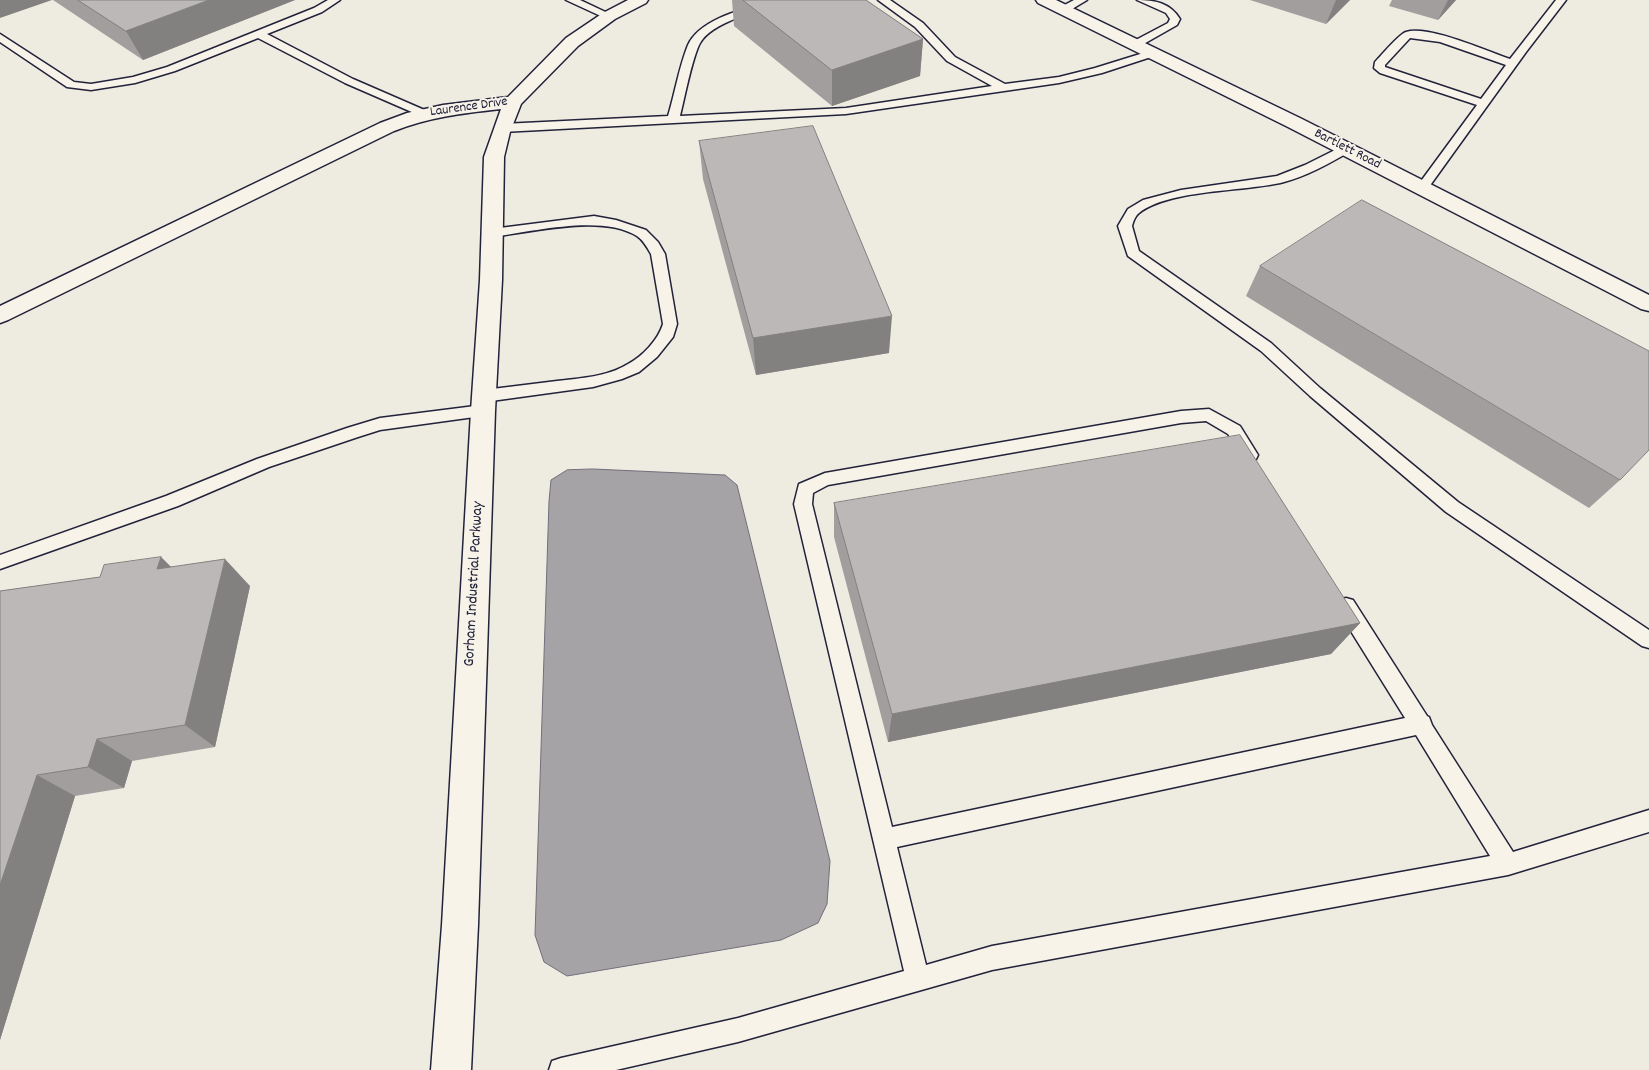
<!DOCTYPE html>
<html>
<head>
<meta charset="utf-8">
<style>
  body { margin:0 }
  canvas { display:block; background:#eeebe1 }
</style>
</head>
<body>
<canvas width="1649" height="1070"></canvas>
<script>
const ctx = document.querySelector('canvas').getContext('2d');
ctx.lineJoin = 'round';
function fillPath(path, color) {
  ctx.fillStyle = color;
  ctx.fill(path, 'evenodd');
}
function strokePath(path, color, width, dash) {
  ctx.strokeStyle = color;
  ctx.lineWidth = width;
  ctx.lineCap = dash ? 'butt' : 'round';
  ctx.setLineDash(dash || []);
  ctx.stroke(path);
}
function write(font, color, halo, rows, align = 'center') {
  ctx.font = font + ' Dekko,sans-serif';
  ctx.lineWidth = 4;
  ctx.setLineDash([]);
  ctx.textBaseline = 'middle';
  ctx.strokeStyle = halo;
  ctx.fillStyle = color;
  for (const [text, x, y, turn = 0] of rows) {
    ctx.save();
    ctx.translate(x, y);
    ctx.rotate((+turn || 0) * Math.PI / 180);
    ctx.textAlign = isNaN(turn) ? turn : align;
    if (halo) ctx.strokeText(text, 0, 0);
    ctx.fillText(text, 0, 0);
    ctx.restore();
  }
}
const water = new Path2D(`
  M593,469l132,6 12,10 93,376 -3,43 -9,19 -37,17 -214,36 -23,-14 -9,-27 14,-434 2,-21 16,-10z`);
fillPath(water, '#a6a3a6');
strokePath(water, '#716f7b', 1);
const lane = new Path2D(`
  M328,0h12l-18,12 -55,22 86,45 76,33 2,2 -2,2h-8l-76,-33 -87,-45 -83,33 -40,12 -44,7 -24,-3 -67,-45v-8l74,48 17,2 42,-7 34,-10 147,-59z
  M566,0h14l34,16 -1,2h-8z
  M773,0h15l-1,2c-24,8 -77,19 -88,43 -8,18 -14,51 -19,71l166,-8 146,-22 -45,-25 -32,-34 -37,-27h12l33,23 32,34 50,27 54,-7 36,-9 58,-18 5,3 -1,2 -55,18 -43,10 -213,31 -344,18 -6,-4 6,-4 166,-8c7,-23 11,-49 20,-71 12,-27 60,-37 85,-45z
  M1074,0h13l-20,12h-8v-4z
  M1137,0c18,0 33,3 43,19l-3,6 -37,21h-8l-1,-2 1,-2 36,-19 2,-4 -4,-6z
  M1556,0h10l-40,52 -100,139h-8l-2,-3 61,-83 -97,-32 -6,-5 1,-6c7,-7 23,-27 31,-30 23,-7 80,19 104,27zM1410,38l30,4 66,23 -25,34 -96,-32v-2z
  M1345,145l6,4 -2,3c-21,12 -42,24 -65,30 -39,10 -115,7 -145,31 -4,3 -6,9 -7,13l7,25 132,92 49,45 138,114 191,128v18l-7,-2 -196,-134 -136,-116 -49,-45 -133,-95 -10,-30 10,-17 15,-9 38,-10 96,-14 28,-11z
  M594,216l22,4 30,10 12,12 7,12 12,70 -4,13 -16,20 -18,15 -17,7 -29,8 -109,15 -6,-2 -2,-4 2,-4 6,-2c24,-3 49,-6 73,-9 24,-3 50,-4 71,-17 15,-8 30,-24 35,-40l-12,-70c-4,-7 -8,-14 -14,-18 -36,-22 -105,-4 -145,1l-7,-4 7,-4z
  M483,405l6,2 2,4 -2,4 -109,15 -22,7 -89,30 -91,39 -178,63v-14l166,-59 91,-37 90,-31 33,-10z
  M1209,409l31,17 18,29 -2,4 -6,2 -6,-2 -16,-25 -22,-13 -25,2 -353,62 -15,8 -1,11 80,323 513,-109 -66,-106 -2,-6 2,-6 7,-2 7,2 74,116 2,1 3,8 81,127 136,-42v22l-141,43 -516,95 -254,72 -122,28h-67l3,-9 9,-3 177,-40 166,-47 -110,-467 5,-20 26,-11 356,-62zM1416,735l74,121 -498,90 -66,19 -29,-118z`);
const street = new Path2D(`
  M628,0h20l-2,3 -31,16 -37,27 -57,58 -11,28 -6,25 -2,123 -7,131 -17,514 -7,145h-40l11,-145 29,-514 9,-131 4,-123 17,-48c-37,4 -72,8 -107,22l-386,189 -8,3v-17l380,-183 27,-10 36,-8 65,-8 58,-59 37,-25z
  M1036,0h20l246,119 347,176v16l-8,-2 -353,-182 -250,-124z`);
strokePath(lane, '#22223b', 3);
strokePath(street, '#22223b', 3);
fillPath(lane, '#f7f3e8');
fillPath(street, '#f7f3e8');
fillPath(new Path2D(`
  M53,0h242l-152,60z
  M732,0h134l57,39 -3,37 -88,30 -98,-80z
  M1250,0h100l-24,24z
  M1392,0h64l-18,20 -49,-14z
  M699,141l190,212 -133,22 -53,-196z
  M1260,266l360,214 -31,28 -343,-212z
  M834,503l526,120 -29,31 -443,88 -54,-205z
  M161,557l10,10 79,19 -35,161 -83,14 -8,27 -49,8 -75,244v-449l100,-14z`), '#a19e9d');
fillPath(new Path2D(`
  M0,0h52l-52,18z
  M209,0h86l-152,60 -17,-29z
  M1336,0h14l-24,24z
  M1448,0h8l-18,20z
  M923,39l-3,37 -88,30v-36z
  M892,316l-3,37 -133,22 -3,-37z
  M161,557l27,27 -31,-15z
  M225,559l25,27 -35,161 -30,-22z
  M1360,623l-29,31 -443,88 4,-28z
  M97,739l35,22 -8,27 -36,-21z
  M37,775l38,21 -75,244v-155z`), '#838180');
const building = new Path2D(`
  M78,0h131l-83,31z
  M743,0h123l57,39 -91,31z
  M813,126l79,190 -139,22 -54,-197z
  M1362,200l287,151v99l-29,30 -360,-214z
  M1240,435l120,188 -468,91 -58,-211z
  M161,557l-4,12 68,-10 -40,166 -88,14 -9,28 -51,8 -37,110v-294l100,-14 4,-12z`);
fillPath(building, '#bbb8b7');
strokePath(building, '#838180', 1);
write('14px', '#22223b', '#f7f3e8', [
  ["Laurence Drive",469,108,-8],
  ["Bartlett Road",1347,150,27]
]);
write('16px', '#22223b', '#f7f3e8', [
  ["Gorham Industrial Parkway",475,584,-87]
]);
</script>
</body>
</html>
